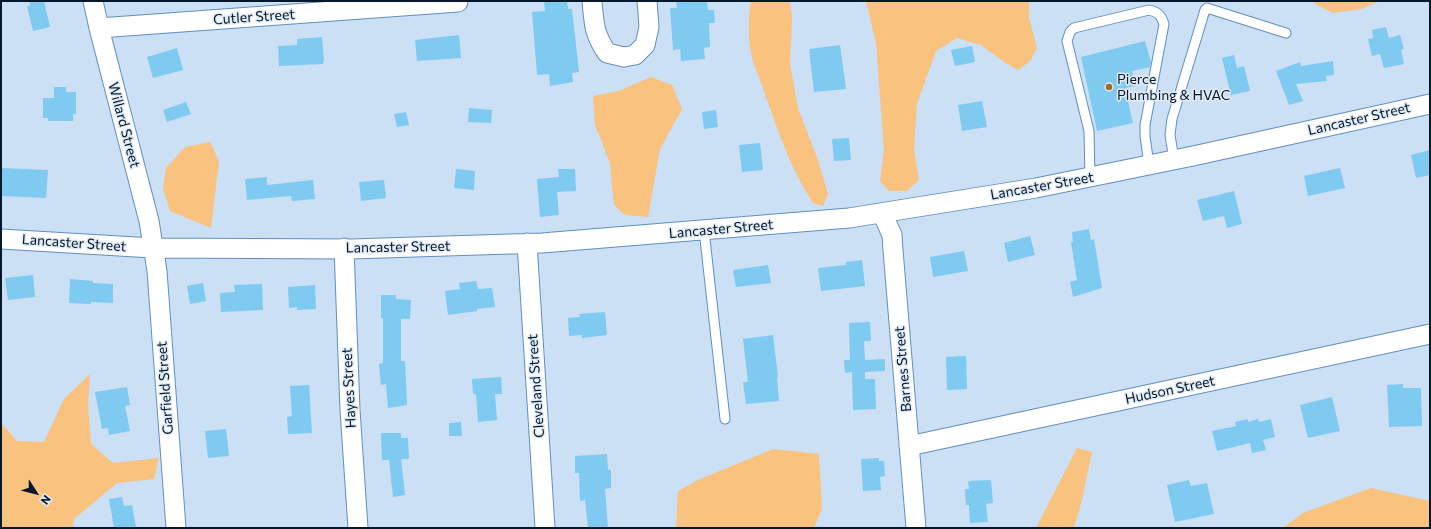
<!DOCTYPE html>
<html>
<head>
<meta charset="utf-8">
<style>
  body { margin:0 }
  #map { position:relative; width:1431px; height:529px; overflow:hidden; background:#cbdff5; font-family:Commissioner,sans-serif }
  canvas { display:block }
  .frame { position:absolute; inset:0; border:2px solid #05182b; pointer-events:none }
  .north { position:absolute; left:16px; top:473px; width:40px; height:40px; -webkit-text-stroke:3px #e1ebf6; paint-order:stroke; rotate:126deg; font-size:11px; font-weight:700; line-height:16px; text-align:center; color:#05182b }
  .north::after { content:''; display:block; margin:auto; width:14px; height:18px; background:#05182b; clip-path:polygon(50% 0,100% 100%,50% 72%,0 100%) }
</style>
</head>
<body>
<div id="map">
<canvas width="1431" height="529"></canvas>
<div class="frame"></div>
<div class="north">N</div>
</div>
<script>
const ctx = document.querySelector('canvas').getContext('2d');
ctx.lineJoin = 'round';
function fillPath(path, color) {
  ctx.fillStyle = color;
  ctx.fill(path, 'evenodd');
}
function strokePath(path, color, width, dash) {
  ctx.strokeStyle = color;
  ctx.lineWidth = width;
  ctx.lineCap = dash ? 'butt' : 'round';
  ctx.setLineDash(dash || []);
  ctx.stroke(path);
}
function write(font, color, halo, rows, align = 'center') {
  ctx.font = font + ' Commissioner,sans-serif';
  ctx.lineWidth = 3;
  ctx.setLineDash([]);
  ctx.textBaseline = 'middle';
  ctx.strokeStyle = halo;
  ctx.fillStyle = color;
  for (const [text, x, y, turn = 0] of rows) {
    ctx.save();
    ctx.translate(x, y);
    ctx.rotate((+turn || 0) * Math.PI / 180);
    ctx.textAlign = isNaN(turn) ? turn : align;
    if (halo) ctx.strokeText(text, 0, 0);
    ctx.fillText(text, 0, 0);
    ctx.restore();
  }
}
fillPath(new Path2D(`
  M751,1h39l2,17 -2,46 8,44 20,52 10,34 -5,12 -10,-3c-22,-33 -35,-72 -48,-109 -4,-13 -11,-27 -14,-41 -3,-17 -3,-35 0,-52z
  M866,1h163v17l8,30 -7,13 -12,9 -14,-8 -23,-17 -24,-7 -21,13 -19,53 -3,45 5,31 -12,11h-18l-9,-10 4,-31 -8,-107z
  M1314,1h66l-18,8 -29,4 -18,-9z
  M651,77l21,8 10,24 -22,40 -12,68 -23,-2 -11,-10 -4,-42 -15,-38 -2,-29 26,-5z
  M210,142l9,19 -8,67 -41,-17 -7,-22 3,-21 19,-21z
  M90,374l-2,28 3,42 22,19 46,-5 -5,21 -37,4 -43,36 -1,9h-72v-105l16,18 27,1 20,-43z
  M1077,448l15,4 -10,48 -8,28h-38z
  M773,449l46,5 3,55 -8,19h-138l2,-37 22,-12z
  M1371,488l59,13v27h-147l20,-15z`), '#f9c27f');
fillPath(new Path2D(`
  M29,1h15l6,26 -17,4 -6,-25h3z
  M544,1h23l1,8h4l7,63 -7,1 1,9 -23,4 -1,-12 -12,1 -5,-63 13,-1z
  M676,1h31l1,9h6l1,13h-6l1,24 -6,1 1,11 -24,2 -1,-12 -7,1 -3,-42h7z
  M1386,27l3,11 11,-3 4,14 -3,1 3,14 -20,4 -4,-14 -8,2 -4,-17 5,-1 -1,-8z
  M459,35l2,23 -44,3 -2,-21z
  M322,37l2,24h-1v3l-44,2 -1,-20 19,-1v-6z
  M1145,41l6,21 -1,5 -18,4 4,15 -11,2 8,35 -36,8 -16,-74z
  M840,45l6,44 -32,3 -5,-43z
  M972,46l3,16 -20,4 -4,-16z
  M177,48l6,22 -30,8 -6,-21z
  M1234,55l3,13 7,-2 6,25 -19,4 -9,-37z
  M1333,61l1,14 -8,1 1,5 -31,3 7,17 -14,4 -13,-34 24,-9 1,4z
  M54,87h12v5h10v22h-3v7h-25v-3h-5v-20h11z
  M982,101l5,26 -25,4 -4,-26z
  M186,102l5,12 -24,8 -4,-12z
  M469,108l23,2 -1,13 -23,-1z
  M716,110l2,17 -14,2 -2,-17z
  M406,112l3,13 -12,2 -3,-13z
  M849,138l2,22 -17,1 -2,-22z
  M760,143l3,27 -21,2 -3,-27z
  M1430,150v25l-14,3 -5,-23z
  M1,168l47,2 -2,28 -45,-2z
  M1340,168l5,20 -37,8 -4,-20z
  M456,169l19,2 -1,19 -20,-2z
  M558,169h17l1,22 -19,1 2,23 -19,2 -3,-38 22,-2z
  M267,177v8l46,-5 2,19 -23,2 -1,-5 -44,4 -2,-21z
  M384,180l2,18 -25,3 -2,-19z
  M1234,191l8,33 -15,4 -3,-12 -21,5 -6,-21z
  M1089,229l2,11 3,-1 8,49 -29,9 -3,-15 7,-2 -6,-38h2l-1,-10z
  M1030,236l5,19 -27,7 -4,-19z
  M964,251l4,20 -35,6 -3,-20z
  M862,260l3,26 -44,5 -3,-23 28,-3v-3z
  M768,265l3,18 -35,4 -3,-17z
  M33,275l2,22 -27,3 -3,-22z
  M70,279l23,2v2l20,1v19l-22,-1v2l-22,-1z
  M476,281l2,8 14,-1 3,19 -18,2v2l-29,4 -3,-24 15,-2 -1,-6z
  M203,283l3,18 -16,3 -3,-18z
  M262,284l1,26 -42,2 -1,-19 15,-1 -1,-7z
  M315,285l1,24 -19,1v-3l-8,1 -1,-21z
  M381,295h15v4l15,1 -1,19h-9v42h4l2,44 -19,3 -2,-24 -5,1 -2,-21 4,-1v-45h-2z
  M605,312l2,23 -25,3v-3l-13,1 -1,-18 12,-1 -1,-3z
  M870,322l1,19h-7l1,19 20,-1v12l-20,1v7h10l1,30 -23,1 -1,-38 -7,1 -1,-13h6l-1,-37z
  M773,335l5,42h-1l2,24 -33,3 -3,-22h5l-5,-43z
  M966,356l1,33 -20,1 -1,-33z
  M501,377l1,17h-7l2,26 -19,2 -2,-28h-3l-1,-15z
  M1403,384v4h18l1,38 -33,1 -2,-42z
  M309,385l3,48 -24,1 -1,-17 5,-1 -2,-30z
  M127,387l3,18 -5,1 5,25 -21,4 -1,-7 -6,1 -7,-37z
  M1332,397l8,34 -32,7 -8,-33z
  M1248,419v3l10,-3 1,3 12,-3 4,18 -12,3 3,10 -14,3 -2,-10 -33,8 -5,-20 24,-5 -1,-4z
  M461,422l1,14h-13v-13z
  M226,429l3,27 -21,2 -3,-27z
  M381,433h20v5h7l1,21h-8l4,36 -12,2 -4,-37h-7z
  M607,454l1,16h3v18l-6,1 3,39h-20l-3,-28 -5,1 -1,-28h-4v-17z
  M879,458v3h5l1,15 -5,1 1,13 -18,1 -2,-32z
  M991,480l2,23 -7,1 2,18 -18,1 -1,-18h-3l-1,-16h4l-1,-8z
  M1189,480l2,6 16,-3 7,31 -39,8 -8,-37z
  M122,497l2,9 8,-1 4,23h-22l-5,-29z`), '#7fcaf0');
const lane = new Path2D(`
  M1174,160l-4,-25 2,-16 33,-109 2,-2 3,1 76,24
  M1090,177l-1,-46 -22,-90 3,-9 4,-4 75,-18c9,2 12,5 15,14l-19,101v11l4,29
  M704,230l21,189`);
const street = new Path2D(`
  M93,1l6,27 50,193 8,50 19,257
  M592,1c2,23 2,33 15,52l17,4 11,-2 10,-10 4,-18 -2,-26
  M99,28l359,-26
  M882,213l10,22 1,15 23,278
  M1,239l152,9 198,1 191,-6 307,-25 187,-30 157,-32 237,-52
  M527,243l18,285
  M344,248l6,162 8,118
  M909,446l521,-112`);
strokePath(lane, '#608fc1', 11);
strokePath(street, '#608fc1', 21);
strokePath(lane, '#fff', 9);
strokePath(street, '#fff', 19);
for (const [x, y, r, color] of [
  [1109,87,4,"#9f6b22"]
]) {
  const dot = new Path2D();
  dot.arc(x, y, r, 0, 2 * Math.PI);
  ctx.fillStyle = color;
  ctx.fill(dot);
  strokePath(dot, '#e1ebf6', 1.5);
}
write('14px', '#05182b', '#e1ebf6', [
  ["Cutler Street",254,17,-4],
  ["Lancaster Street",1359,119,-13],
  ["Willard Street",124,125,75],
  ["Lancaster Street",1042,186,-10],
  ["Lancaster Street",721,229,-5],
  ["Lancaster Street",74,243,4],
  ["Lancaster Street",398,247,-1],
  ["Barnes Street",903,369,-95],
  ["Cleveland Street",536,386,-94],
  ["Garfield Street",165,388,-94],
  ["Hayes Street",349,388,-93],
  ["Hudson Street",1170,390,-12]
]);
write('14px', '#05182b', '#e1ebf6', [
  ["Pierce",1117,79],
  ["Plumbing & HVAC",1117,95]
], 'left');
</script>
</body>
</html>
